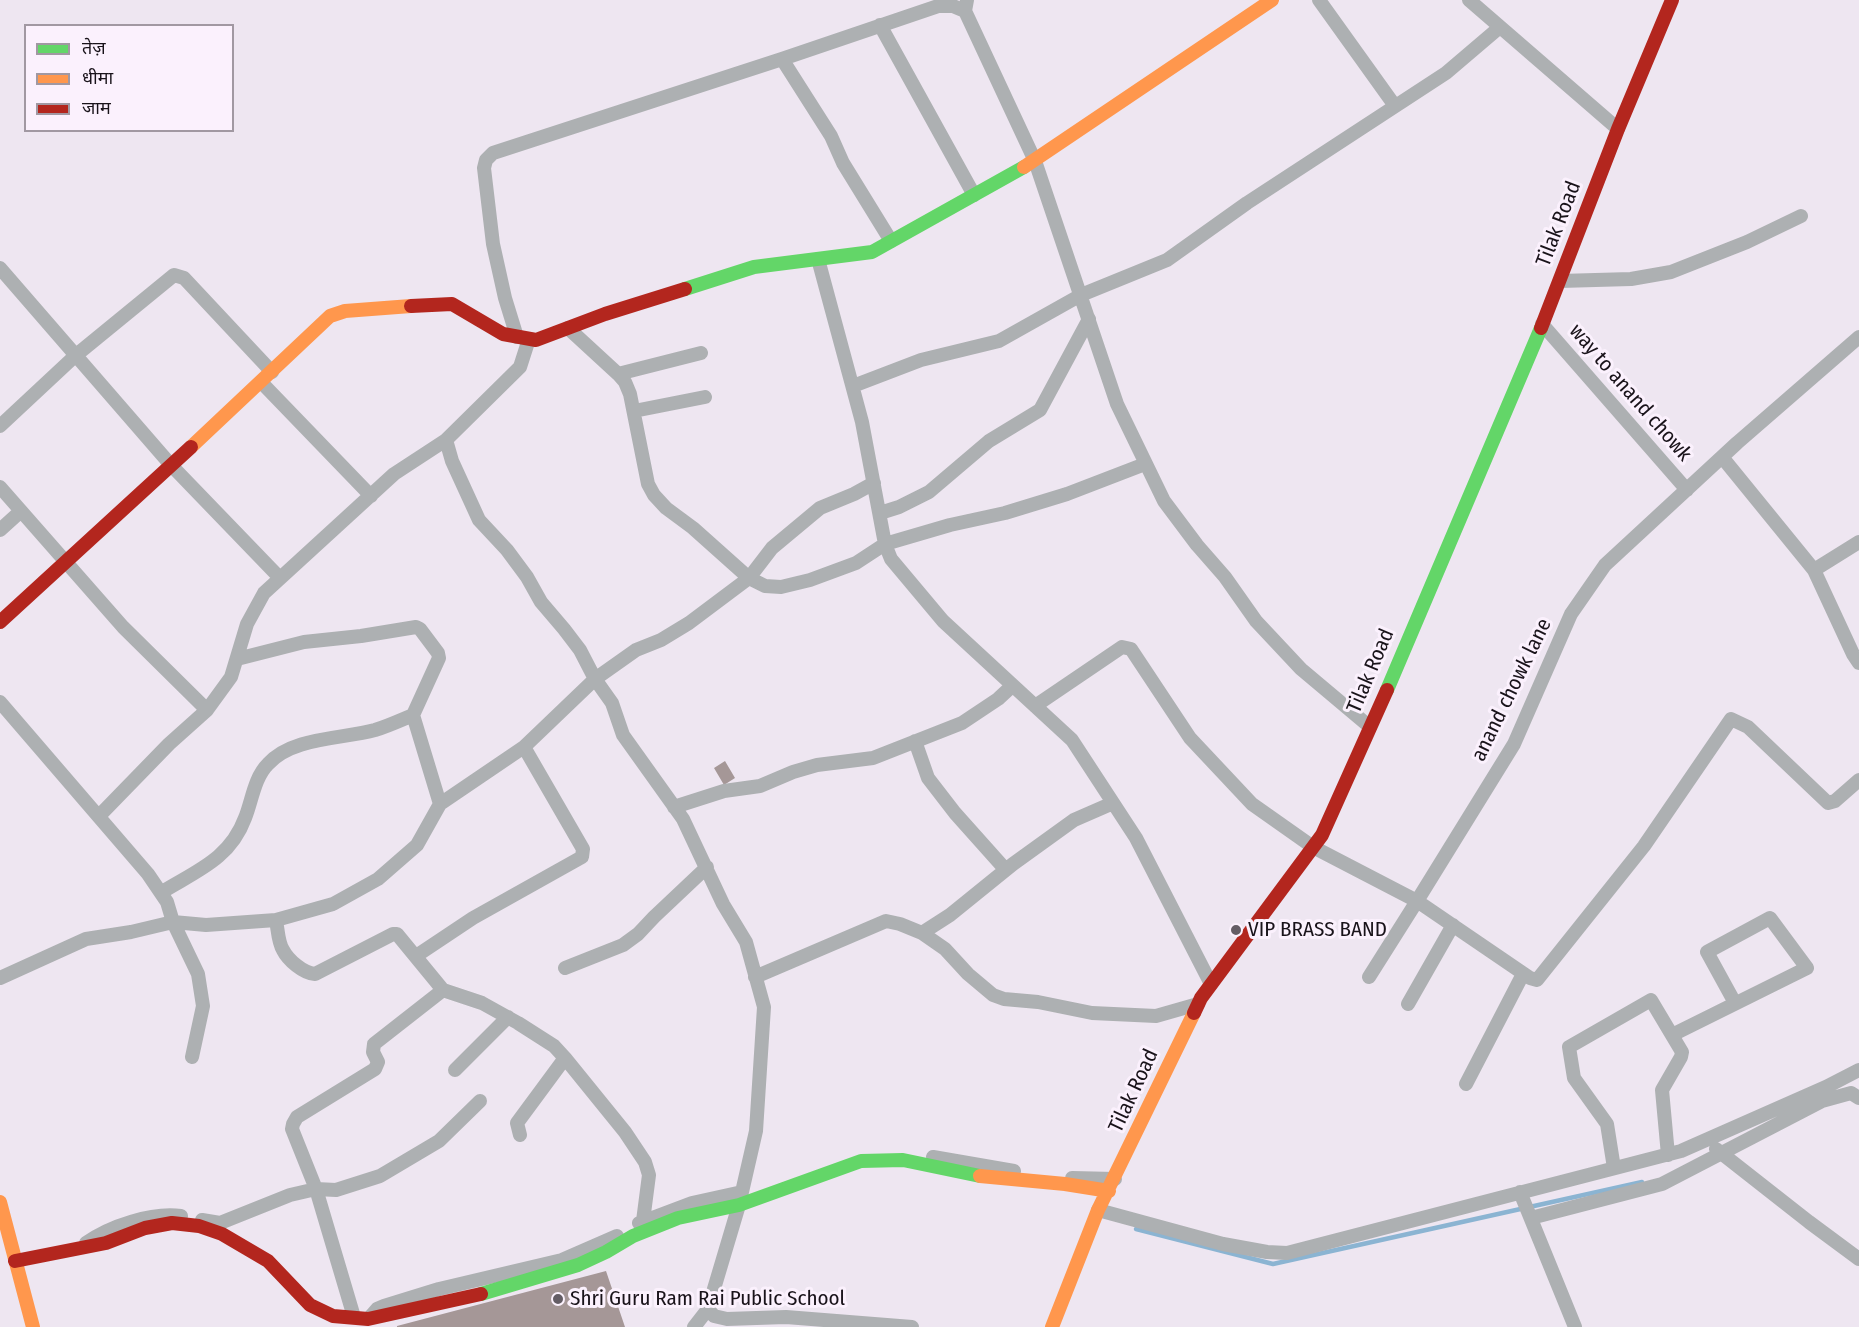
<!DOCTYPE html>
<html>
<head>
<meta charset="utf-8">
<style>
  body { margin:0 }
  #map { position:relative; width:1859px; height:1327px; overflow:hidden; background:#eee6f1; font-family:"Fira Sans Condensed","Noto Sans Devanagari",sans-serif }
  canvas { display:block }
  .legend { position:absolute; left:24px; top:24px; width:210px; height:108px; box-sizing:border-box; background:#fbf1fd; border:2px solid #a198a2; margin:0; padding:8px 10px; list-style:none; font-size:18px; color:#19131a }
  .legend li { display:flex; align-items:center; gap:12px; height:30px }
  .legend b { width:30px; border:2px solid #a198a2 }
</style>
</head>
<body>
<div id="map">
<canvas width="1859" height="1327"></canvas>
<ul class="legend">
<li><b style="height:8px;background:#63d668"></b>तेज़</li>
<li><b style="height:8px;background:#ff974d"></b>धीमा</li>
<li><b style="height:8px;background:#b3261e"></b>जाम</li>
</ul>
</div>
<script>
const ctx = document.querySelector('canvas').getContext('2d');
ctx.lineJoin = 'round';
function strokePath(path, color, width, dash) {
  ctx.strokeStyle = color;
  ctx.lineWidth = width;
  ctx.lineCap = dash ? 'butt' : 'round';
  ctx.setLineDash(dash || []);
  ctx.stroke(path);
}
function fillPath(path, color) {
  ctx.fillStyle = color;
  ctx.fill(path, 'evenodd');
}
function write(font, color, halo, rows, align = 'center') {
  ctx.font = font + ' "Fira Sans Condensed",sans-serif';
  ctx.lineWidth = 6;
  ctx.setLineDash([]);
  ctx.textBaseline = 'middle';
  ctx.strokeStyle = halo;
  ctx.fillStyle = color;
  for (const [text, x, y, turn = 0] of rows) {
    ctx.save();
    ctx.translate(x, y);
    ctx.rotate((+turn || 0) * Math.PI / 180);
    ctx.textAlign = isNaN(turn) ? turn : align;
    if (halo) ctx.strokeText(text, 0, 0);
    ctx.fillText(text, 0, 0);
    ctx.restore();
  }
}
strokePath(new Path2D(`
  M1136,1229l137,35 369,-82`), '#8bb4d2', 4.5);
fillPath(new Path2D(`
  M725,761l10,17 -11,7 -10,-17z
  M606,1271l19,56h-228v-1z`), '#a59797');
strokePath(new Path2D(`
  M967,0l-2,11 70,150 82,243 47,97 33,44 28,32 31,44 45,48 69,58
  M1319,0l76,106
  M1469,0l149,129
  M880,25l94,170
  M782,59l49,77 12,27 48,78
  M818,259l44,163 23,122 6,15 52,62 129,119 64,98 75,146
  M0,268l170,196 109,113
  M1560,281l71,-2 40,-7 76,-30 54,-26
  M1542,324l145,166
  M568,328l50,46 7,8 5,12 18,90 6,11 12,13 27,20 56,50 16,8 16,1 29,-7 46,-17 29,-19 65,-19 55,-12 62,-19 78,-30
  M517,337l-12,-39 -12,-54 -9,-76 2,-8 7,-7 289,-94 156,-53h15l12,5
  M618,374l83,-21
  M261,382l110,114
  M853,386l68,-26 78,-19 82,-46 86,-35 80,-57 199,-130 54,-46
  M634,411l71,-14
  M0,426l75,-70 99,-81 10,3 88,94
  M446,440l6,21 27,59 28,30 20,27 14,25 23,27 16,21 15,29 17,24 11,32 60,84 40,85 23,38 18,65 -8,124 -17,74 -31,104 -14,18
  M1722,457l92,113 45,-28
  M0,487l123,140 84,83
  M880,513l19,-6 30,-15 60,-51 51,-31 49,-91
  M0,530l21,-19
  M1814,570l39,84 6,9
  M237,659l67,-17 57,-6 55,-9 4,2 18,24 1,5 -26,57
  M0,702l148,172 19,28 6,20 -42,10 -45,7 -86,39
  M1035,706l87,-59 9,2 59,89 62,66 61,43 104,54 97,-157 57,-130 34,-49 132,-122 122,-106
  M915,741l13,37 27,35 50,56
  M674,807l50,-16 36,-5 33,-14 24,-7 56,-7 89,-35 36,-24 14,-13
  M99,816l70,-72 38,-34 24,-33 16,-53 17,-31 130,-119 52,-34 74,-73 9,-28
  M162,892c34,-21 68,-33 83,-74 7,-17 9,-40 23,-54 24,-27 74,-25 107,-34 13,-4 26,-10 38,-15l27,89
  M276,920c2,10 2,22 7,30 5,10 20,23 32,24l78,-40h4l46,56 39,13 36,20 36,23 11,12 60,74 20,30 4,13 -6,46
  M922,933l28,-18 63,-51 61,-44 39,-17
  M416,956l57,-38 109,-61 1,-8 -59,-102
  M565,968l58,-23 15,-11 16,-17 53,-50
  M755,977l131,-56 14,3 22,9 23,16 23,25 25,21 11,4 34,3 54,11 64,3 42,-12
  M1369,977l48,-76 113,77 7,2 107,-134 87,-127 17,8 80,76 7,-2 24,-21
  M1408,1004l45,-79
  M1672,1035l135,-67 -37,-50 -63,34 28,51
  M192,1057l11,-51 -5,-32 -25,-52 33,3 70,-5 57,-16 45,-25 39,-34 23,-41 84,-57 71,-68 41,-29 25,-10 28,-17 60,-45 23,-30 48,-40 34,-14 20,-11
  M455,1070l53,-53
  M1466,1084l57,-110
  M520,1135l-3,-12 48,-65
  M1716,1149l93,73 50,37
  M933,1157l81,14
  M1614,1168l-7,-44 -33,-46 -5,-31 82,-47 31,52 -1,5 -19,33 6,65
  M1072,1178l43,1
  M1520,1192l55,135
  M1098,1210l125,34 44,8 20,1 394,-102 145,-64 33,-17
  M1531,1218l131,-34 160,-83 29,-8 8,5
  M202,1220l18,3 70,-28 26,-6 20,1 44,-14 59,-35 41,-40
  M639,1223l53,-20 50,-11
  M86,1243c24,-17 66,-31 95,-27
  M708,1309l6,7 13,3 59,-2 126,10
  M354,1317l-38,-128 -24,-60 1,-5 4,-7 78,-48 3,-7 -5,-10 1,-8 69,-54
  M370,1317l7,-8 7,-3 55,-17 123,-29 55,-24`), '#adb0b2', 14);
strokePath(new Path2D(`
  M685,289l69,-22 118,-15 152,-85
  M1387,690l154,-362
  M481,1294l97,-29 28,-13 27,-16 45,-18 61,-13 122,-44 42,-1 77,16`), '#63d668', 14);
strokePath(new Path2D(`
  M1024,167l248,-167
  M191,447l139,-131 15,-5 66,-5
  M980,1176l85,8 44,7
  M0,1202l33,125
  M1052,1327l46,-117 96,-197`), '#ff974d', 14);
strokePath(new Path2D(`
  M411,306l41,-2 51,30 33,6 69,-26 80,-25
  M1541,328l77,-199 54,-129
  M0,622l191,-175
  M1194,1013l7,-15 121,-163 65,-145
  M15,1261l91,-18 39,-15 27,-5 27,3 23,8 46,27 42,44 23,11 35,3 113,-25`), '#b3261e', 14);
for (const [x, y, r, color] of [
  [1236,930,6,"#645d65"],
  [558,1299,6,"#645d65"]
]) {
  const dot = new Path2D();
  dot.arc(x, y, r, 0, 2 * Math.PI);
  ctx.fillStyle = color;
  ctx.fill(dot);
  strokePath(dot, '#fbf1fd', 2);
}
write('21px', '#19131a', '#fbf1fd', [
  ["Tilak Road",1559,224,-69],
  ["way to anand chowk",1630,393,49],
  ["Tilak Road",1371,671,-67],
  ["anand chowk lane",1512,690,-64],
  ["Tilak Road",1134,1091,-65]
]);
write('21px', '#19131a', '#fbf1fd', [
  ["VIP BRASS BAND",1248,930],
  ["Shri Guru Ram Rai Public School",570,1299]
], 'left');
</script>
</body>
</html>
